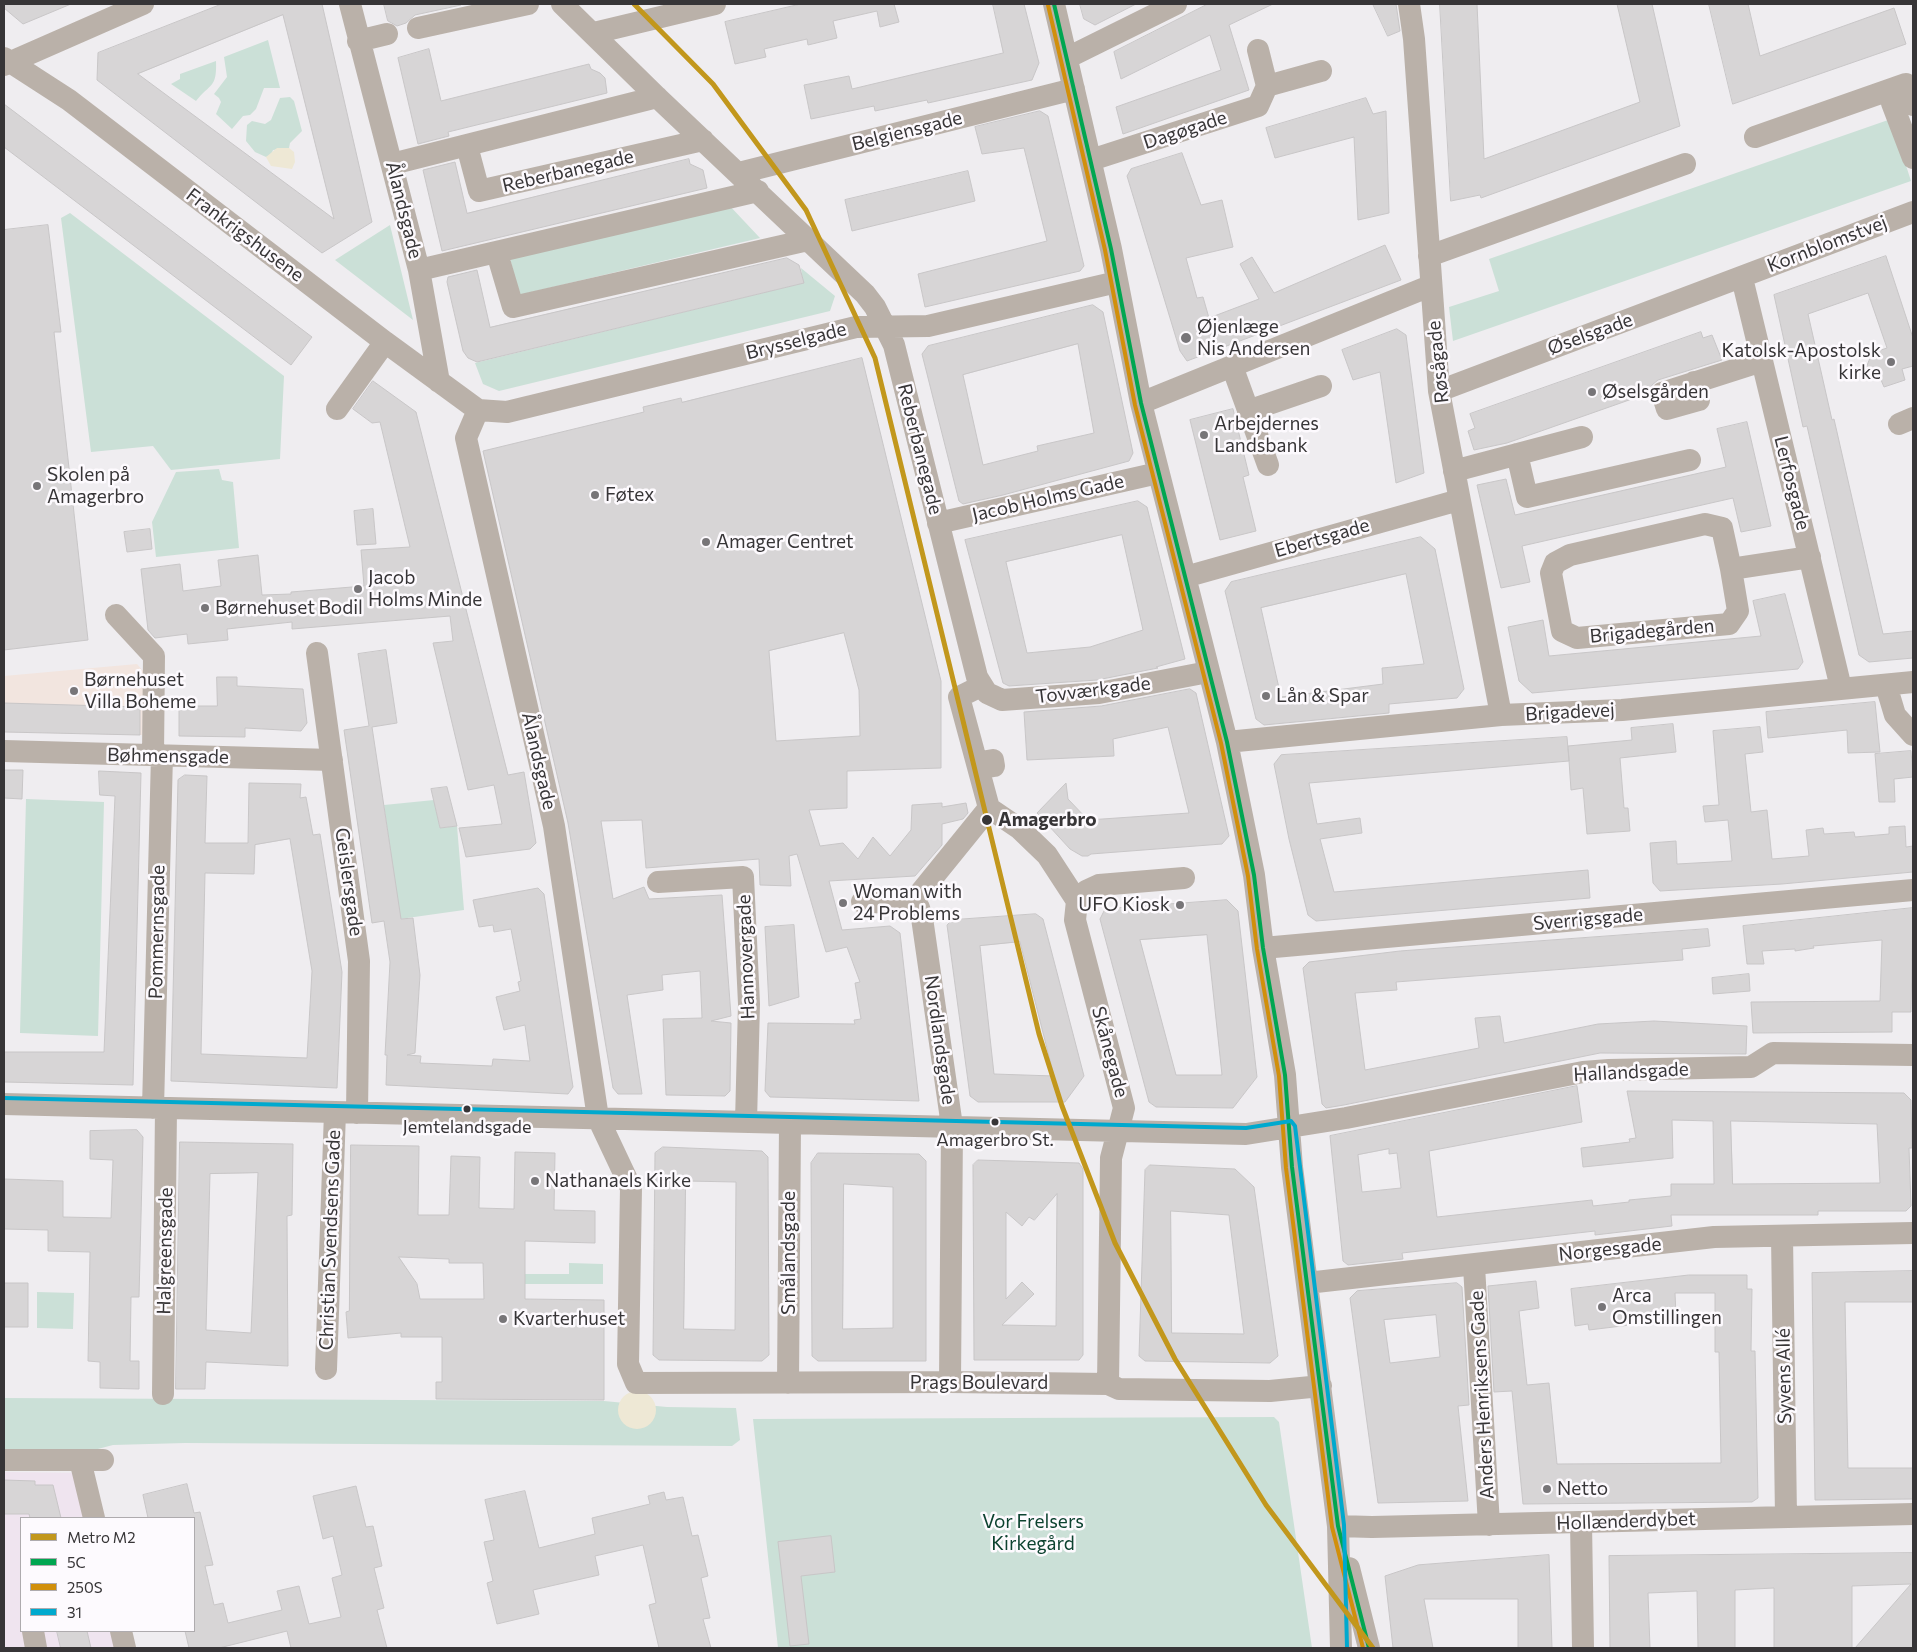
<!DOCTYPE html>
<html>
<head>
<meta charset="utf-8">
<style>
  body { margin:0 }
  #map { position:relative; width:1917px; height:1652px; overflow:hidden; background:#efedf0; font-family:Commissioner,sans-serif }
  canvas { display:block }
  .frame { position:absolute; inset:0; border:5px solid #373537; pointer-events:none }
  .legend { position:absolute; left:20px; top:1517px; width:175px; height:115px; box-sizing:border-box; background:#fdfafe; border:1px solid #aeabae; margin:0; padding:6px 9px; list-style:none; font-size:15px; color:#373537 }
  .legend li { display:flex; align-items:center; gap:10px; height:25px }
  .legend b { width:25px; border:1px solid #aeabae }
</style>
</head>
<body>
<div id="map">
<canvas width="1917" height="1652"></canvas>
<div class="frame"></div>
<ul class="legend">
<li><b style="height:6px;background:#c2971c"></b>Metro M2</li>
<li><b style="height:6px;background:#00a651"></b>5C</li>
<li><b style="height:6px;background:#d18f0b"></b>250S</li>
<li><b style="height:6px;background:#00a9ce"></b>31</li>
</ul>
</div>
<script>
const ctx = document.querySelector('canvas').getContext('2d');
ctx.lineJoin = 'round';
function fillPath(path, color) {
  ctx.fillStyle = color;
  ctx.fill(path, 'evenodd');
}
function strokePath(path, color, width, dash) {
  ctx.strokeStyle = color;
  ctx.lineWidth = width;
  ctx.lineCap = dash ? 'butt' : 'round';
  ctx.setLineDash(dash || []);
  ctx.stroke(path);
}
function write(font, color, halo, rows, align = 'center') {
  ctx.font = font + ' Commissioner,sans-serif';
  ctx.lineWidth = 5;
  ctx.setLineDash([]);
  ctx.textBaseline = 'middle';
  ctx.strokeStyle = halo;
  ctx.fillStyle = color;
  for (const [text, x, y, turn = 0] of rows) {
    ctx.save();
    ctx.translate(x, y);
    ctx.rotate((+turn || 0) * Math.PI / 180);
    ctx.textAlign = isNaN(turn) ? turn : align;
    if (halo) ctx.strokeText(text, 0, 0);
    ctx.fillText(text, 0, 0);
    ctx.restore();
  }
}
fillPath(new Path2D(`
  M4,1472l80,1 10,45h-73v113h96l4,17h-117z`), '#efe4ef');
fillPath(new Path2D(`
  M137,664l7,8 -2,63 -138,-3v-56z`), '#f2e5df');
fillPath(new Path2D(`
  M268,40l12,48h-16l-8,21 -6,6 -7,1 -11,13 -16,-15 5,-12 -2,-4 -5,-4 13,-17 -3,-20z
  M216,61c1,28 -6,22 -20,40l-25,-17 9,-5v-5z
  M290,97l4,4 8,30 -12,12 -1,5 -16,2 -2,5 -5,2 -11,-5 -9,-11 1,-16 5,-4 13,3 6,-4 9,-22z
  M1891,119l20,62 -458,160 -4,-34 50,-16 -10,-32z
  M728,204l32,34 -241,57 -10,-41z
  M70,213l214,163 -4,83 -109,11 -18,-24 -62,6 -30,-234z
  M390,225l23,95 -78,-60z
  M801,268l34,28 -5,15 -331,80 -16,-7 -8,-21 328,-80z
  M219,469l3,11 11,2 6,66 -83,9 -4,-35 24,-50z
  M26,799l78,3 -6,234 -78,-3z
  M434,800l6,28 17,-2 7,84 -64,9 -16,-114z
  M569,1263l34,1v20h-78v-10h44z
  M37,1292l37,1 -1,36 -36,-1z
  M4,1398l600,3 63,6 69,1 4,32 -8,6 -547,-3 -72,2 -19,5 -90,-1z
  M1274,1417l5,5 33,226h-534l-25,-229z`), '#cbe0d7');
fillPath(new Path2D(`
  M277,148h12l5,4 1,10 -3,7 -21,-3 -5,-9z
  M618 1410a19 19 0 1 1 38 0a19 19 0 1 1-38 0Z`), '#eee8d5');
const building = new Path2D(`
  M4,4h67l-48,20 -19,-16z
  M222,4h100l50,218 -50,31 -225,-173 1,-27zM283,15l51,204 -196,-145z
  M384,4h77v1l-46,10 -9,8 -9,3 -9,-5z
  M801,4h93l5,18 -19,5 -3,-16 -44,10 4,17 -29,7 -1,-6 -43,10 2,8 -31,7 -10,-42z
  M993,4h31l15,59 -7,17 -104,23 -1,-3 -52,11 -1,-5 -63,13 -7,-34 45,-9 3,13 151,-36z
  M1080,4h56l-41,21 -11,-6z
  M1208,4h65l-44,21 20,65 -126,44 -7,-27 105,-37 -11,-35 -89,44 -7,-27z
  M1373,4h23l4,27 -12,5z
  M1440,4h37l7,155 156,-57 -23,-98h35l28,122 -199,72 -1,-3 -29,6z
  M1709,4h39l12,52 134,-48 12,36 -173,60z
  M429,49l12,52 148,-37 2,5 9,4 5,5 2,15 -159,39 1,4 -31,8 -20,-86z
  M1366,98l7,16 13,-3 3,102 -31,7 -4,-83 -79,21 -9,-30z
  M4,104l308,233 -21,28 -287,-218z
  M1040,111l8,5 36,150 -4,5 -155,36 -7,-33 129,-33 -23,-93 -42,6 -7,-27z
  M1182,153l19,52 21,-5 11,47 -47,11 11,40 6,-1 6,21 50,-19 -19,-35 12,-7 22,36 111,-48 16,35 -214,81 -7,-10 -53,-175 4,-7z
  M689,159l1,5 13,6 4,18 -265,63 -19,-81 32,-8 12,51z
  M968,171l7,30 -123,30 -7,-31z
  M48,225l13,107h-7l34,308 -84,10v-420z
  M1886,256l27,82v28l-11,3 3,11 -21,7 -6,-14 -12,-5 6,-15 15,-5 -19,-55 -60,21 24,106 2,-1 49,215 30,-3v27l-44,4 -10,-7 -52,-229 -4,1 -29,-132z
  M787,258l12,7 5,18 -327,79 -9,-4 -5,-7 -16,-69 1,-5 29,-7 13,57z
  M1093,305l10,7 30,141 -4,8 -126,34 -40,9 -4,-3 -37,-147 6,-8zM1078,344l16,89 -57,13 1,5 -55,14 -20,-90z
  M1397,329l9,6 18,138 -28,10 -16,-111 -27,8 -11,-30z
  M1701,332l2,6 9,-3 10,25 -64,20 -6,5 -3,8 -142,50 -33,7 -6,-19 7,-3 -5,-14z
  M862,358l79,323v87l-94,3v37l-38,2 11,36 23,-3 15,16 15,-22 17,19 21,-26 1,-25 30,-2v4l24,-4 2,10 -5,6 -21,5v21l-27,31 -86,5 13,49 48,-4 10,7 19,168 -149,-4 -5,-6 3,-68 87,1 -1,-4 7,-1 -6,-36 5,-1 -13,-35 -21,5 -29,-98 -8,2 2,30 -31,-1 -1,-26 -113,9 -4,-48 -41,1 12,78 31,-12 5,12 73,-4 9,121 -20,5 20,2 -1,68 -5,5 -59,-1 -3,-76 39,-1 -2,-47 -38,4 1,15 -36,5 15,99h-24l-5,-6 -45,-265 -85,-372 161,-39 -1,-5 38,-9 1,4zM844,633l15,57 1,46 -84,5 -7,-90z
  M373,381l43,31 92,363 16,-3 12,71 -6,6 -64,8 -7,-29 43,-4 -8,-39 -26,5 -35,-147 20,-2 -3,-25 -158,13v-7l-65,7 1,11 -40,4 -1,-10 -32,4 -7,-8 -7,-61 39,-5 3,27 38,-5 -3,-26 40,-5 4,40 29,-1v-2l73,-6 -3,-36 49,-3 -30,-125 -8,1 -19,-14z
  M1233,409l16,66 -6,2 13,54 -36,9 -30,-120z
  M1747,422l24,104 -30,6 -8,-34 -211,48 8,36 -29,6 -24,-103 29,-6 9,36 211,-48 -9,-38z
  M1138,501l9,6 38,152 -29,8 2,1 -61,12 -88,6 -6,-3 -38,-143zM1122,535l21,95 -53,17 -63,6 -21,-91z
  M373,509l3,35 -19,1 -3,-34z
  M150,529l2,20 -25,3 -3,-20z
  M1421,537l14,12 29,140 -7,9 -68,6v9l-125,12 -8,-6 -31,-128 6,-9zM1406,574l18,90 -42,4 1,16 -102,13 -20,-89z
  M1785,594l18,68 -5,7 -266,24 -13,-12 -11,-54 35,-7 6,36 212,-20 -8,-35z
  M386,650l11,73 -25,4 29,192 12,-1 7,57 -5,78 -8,2 14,1 -1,7 72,3 1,-7 37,2 -5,-36 -21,5 -8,-33 24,-6 -2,-9 3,-1 -10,-52 -17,3 -1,-7 -14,2 -6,-27 65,-12 6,6 29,193 -5,7 -182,-9 1,-30h-2l5,-93 -6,-41 -12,2 -28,-193 25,-4 -11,-72z
  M217,677h20v9l66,3 4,34 -6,8 -56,-3v9l-66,-1v-30h38z
  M1190,689l6,4 33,143 -7,8 -131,10 -3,2h-6l-12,-7 -33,-36 29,-30 2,16 20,21 101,-7 -21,-86 -55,12 1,17 -87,4 -3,-48 77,-6z
  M1875,702l5,50 -32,1 -1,-23 -79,8 -2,-26z
  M4,703l136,4v28l-136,-3z
  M1673,724l3,28 -56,6 4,50h4l2,23 -43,3 -4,-46 -12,2 -3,-44 64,-6 -1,-12z
  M1760,727l3,25 -18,2 6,58 16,-2 5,49 37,-3 -3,-26 17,-2 1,6 30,-2 1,5 34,-3v-7l16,-1 1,21 7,-1v26l-131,12 -122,7 -7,-8 -3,-40 26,-2 1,23 55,-3 -4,-41 -23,2 -2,-16 16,-1 -6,-74z
  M1567,737l2,24 -260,22 8,41 43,-6 2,15 -42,6 14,53 254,-22 2,28 -274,23 -8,-6 -19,-76 -15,-75 7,-9z
  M1911,751l2,26 -19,2 1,23h-16l-4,-48z
  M4,770h19l-1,29 -18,-1z
  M99,771l42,2 -8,312 -129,-3v-30h100l11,-256 -15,-1z
  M185,775l22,1 -2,67h43l1,-60 52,1 -1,14 6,-1 7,38 7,-1 22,138 -5,116 -166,-7 7,-301zM290,839l22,132 -5,87 -106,-4 4,-181 49,1 1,-29z
  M447,787l10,39 -17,2 -9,-39z
  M1227,900l11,11 19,166 -24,31 -77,-1 -7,-5 -49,-183 5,-10zM1207,935l15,140h-46l-36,-135z
  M1913,908l-2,104h-19v20l-139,1 -2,-31 129,-1 2,-61 -69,6 1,2 -19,3v-2l-33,2 2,13h-17l-4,-38z
  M1036,914l7,5 41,157 -19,26h-87l-8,-6 -23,-171 5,-5zM1020,942l34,134 -60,-2 -14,-128z
  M794,925l5,72 -30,9 -4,-79z
  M1708,929l2,17 -28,3 1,11 -287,22 1,8 -42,3 10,77 114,-22 -4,-30 25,-2 4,27 94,-19 56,-3 93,5 -1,28 -146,-1 -256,52 -18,3 -4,-4 -19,-136 6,-6 91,-11z
  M1749,974l1,17 -37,3 -1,-16z
  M1577,1086l5,36 -153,29 8,66 155,-17 1,6 36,-4v-2l42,-4v-12h43l-1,-63 -41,-1 1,38 -90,9 -2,-19 49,-6 -1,-3 7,-1 -9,-47 277,2 7,7 1,48h-3l2,58 -5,5h-88v4h-147l1,11 -77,9v-4l-193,22 1,6 -55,6 -5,-4 -13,-125zM1731,1121l146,3 3,59 -147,1zM1389,1149v5l8,-1 4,35 -39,4 -4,-37z
  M137,1130l6,7 -4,160h-8l-1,64h9v28l-39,-1v-26l-12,-1 2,-109 -42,-1v-21l-44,-1v-50l59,2v36l48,1 2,-58 -23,-1v-28z
  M180,1142l113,2 -1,71 -5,1 1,150 -82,-4 -1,27h-29zM258,1173l-7,160 -45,-3 4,-156z
  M351,1145l68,1 -1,69h31l2,-59 29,1 -1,51 35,1 1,-57 40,1 -1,57 41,1v32l-70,-2v58l79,1v100l-168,-1v-17h6v-45h-41v-4l-53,5 -2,-26 3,-1zM399,1257l50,2v4h34l1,36h-64l-3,-15z
  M663,1147l99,4 6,6 1,198 -7,6 -103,-1 -6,-5 2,-202zM686,1181l50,1 -1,148 -51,-1z
  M818,1153l101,1 7,7v200h-108l-6,-5 -1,-193zM844,1184l49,3v141l-50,1z
  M978,1160l101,3 4,6v186l-4,5h-105l-1,-195zM1057,1194l-1,132 -54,-1 32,-31 -12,-12 -16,17v-87l16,14 7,-9 5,3z
  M1150,1165l85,4 19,18 24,169 -8,7 -125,-2 -6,-5 6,-186zM1171,1211l58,4 15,119 -72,-1z
  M1913,1271v31h-68l3,166h65v31l-98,1 -3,-227z
  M1689,1275h58v14h5l-1,62h4l3,147 -6,4 -229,2 -11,-113 -18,1 -6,-106 48,-5 3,27 -20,3 8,74 22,-2 8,81 164,-1 -2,-111h-4v-59h-40l1,22 -47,5 1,5 -41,5 -1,-6 -13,2 -4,-37z
  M4,1283h24v44h-24z
  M1457,1283l5,4 7,118 -11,1 10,95 -90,2 -28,-205 7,-7zM1436,1315l4,42 -50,6 -6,-43z
  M4,1480l31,1v4h18l8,33h-31l-1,-4h-25z
  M187,1484l7,29 6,-1 13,53 -8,1 9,39 9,-2 5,20 54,-13 -5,-19 22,-5 10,38 32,-7 -9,-39 10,-3 -9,-39 -10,3 -10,-43 43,-10 10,41 7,-1 9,40 -8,2 10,40 -7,2 10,38h-96l-4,-17 -68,17h-30l-4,-17h9v-113h-46l-5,-23z
  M525,1491l14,57 56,-14 -3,-16 58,-14 -2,-8 16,-4 2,8 17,-3 9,39 6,-1 10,41 -7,2 9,40 -7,1 8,29h-52l-10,-43 7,-2 -13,-58 -48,11 4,19 -66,15 6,24 -42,10 -10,-41 6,-2 -9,-39 10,-2 -9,-40z
  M831,1536l4,36 -34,4 8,68 -19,2 -12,-104z
  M1913,1553v95h-58l56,-64 -59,2v62h-78v-60l-39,2v58h-37l-1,-57 -49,2 2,55h-40l-1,-92z
  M1549,1555l3,93h-34v-49h-94l9,49h-40l-8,-72 33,-11z
  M57,1631h30l4,17h-30z`);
fillPath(building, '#d7d5d6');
strokePath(building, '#c8c6c7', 1);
strokePath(new Path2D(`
  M350,4l69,266 20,112
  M562,4l95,93 208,197 10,13 19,38 83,332 10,16 15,7 97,-7 109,-21
  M1054,4l57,245 30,154 86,339 27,133 9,73 22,127 7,92 46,359 3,122
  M1409,4l5,35 25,352 62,324
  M418,28l110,-24
  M594,33l121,-29
  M358,41l29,-7
  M1258,50l9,36
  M4,58l65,42 316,242 93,68 29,2 349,-85 72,-1 189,-44
  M1067,58l109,-54
  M4,65l139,-61
  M1892,103l21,55
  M1755,137l151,-53 7,21
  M467,146l12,45 224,-51
  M1091,160l167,-54 9,-20 54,-15
  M392,164l265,-67
  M739,173l335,-84
  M497,253l16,54 295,-67
  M1429,256l256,-92
  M419,270l339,-79
  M1742,278l99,410
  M1232,366l36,99
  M1694,382l5,18 -32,9 -5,-16 100,-32
  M1439,391l474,-179
  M1141,403l289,-117
  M337,409l48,-67
  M478,410l-12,28 88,388 44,292 33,70 -3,176 8,19 314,-1 158,2 11,5 151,2 51,-5
  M1248,411l73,-25
  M1899,424l14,-6
  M1517,454l10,43 163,-37
  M1454,471l128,-34
  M938,523l220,-50
  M1731,569l7,42 -9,13 -152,14 -15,-7 -11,-58 4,-10 15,-8 135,-31 17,4 9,41 79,-12
  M1185,577l274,-77
  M116,615l38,41 -1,99
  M317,653l42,308 -2,152
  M1886,685l9,30 18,20
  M981,686l-22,11 30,111 31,21 27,26 30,46
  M1227,742l274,-27 121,-5 291,-28
  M4,751l328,9
  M993,760l1,6 -12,2 -1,-6z
  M658,882l85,-5 6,127 -3,118
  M1077,901l-2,19 49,188 -13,50 -3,226
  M1077,901l9,-10 13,-6 85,-7
  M862,902l50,1 7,5 3,10 30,208 -2,256
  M912,903l77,-95
  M1263,948l650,-58
  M4,1104l1242,30 100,-16 237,-46 26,-2 142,-3 22,-14 140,2
  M153,1108l9,-353
  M1782,1236l4,281
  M1474,1266l15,259
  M1307,1283l407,-46 199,-4
  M326,1369l9,-257
  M788,1383l2,-260
  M163,1394l3,-286
  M4,1460h99
  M80,1460l14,58
  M1581,1522l2,126
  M1338,1526l34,1 541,-13
  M1349,1568l20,80
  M33,1631l3,17
  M121,1631l4,17`), '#bab1a9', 22);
strokePath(new Path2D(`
  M1054,4l57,245 30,154 86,339 27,133 9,73 22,127 7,92 46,359 31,122`), '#00a651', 4);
strokePath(new Path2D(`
  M1048,5l57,245 30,155 86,338 27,133 9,73 22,127 7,92 46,359 31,121`), '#d18f0b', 4);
strokePath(new Path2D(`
  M4,1098l1242,30 45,-7 4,5 49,399 3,123`), '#00a9ce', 4);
strokePath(new Path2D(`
  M634,4l79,80 93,126 69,148 164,676 23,72 53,137 60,116 91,146 107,143`), '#c2971c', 5);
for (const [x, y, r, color] of [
  [1186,338,6,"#777578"],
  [1891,362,5,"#777578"],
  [1592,392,5,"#777578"],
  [1204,435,5,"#777578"],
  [37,486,5,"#777578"],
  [595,495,5,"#777578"],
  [706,542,5,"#777578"],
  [358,589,5,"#777578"],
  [205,608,5,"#777578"],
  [74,691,5,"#777578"],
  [1266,696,5,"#777578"],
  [987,820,6,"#373537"],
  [843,903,5,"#777578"],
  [1180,905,5,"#777578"],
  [467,1109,4.5,"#373537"],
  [995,1122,4.5,"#373537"],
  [535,1181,5,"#777578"],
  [1602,1307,5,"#777578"],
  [503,1319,5,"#777578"],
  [1547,1489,5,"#777578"]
]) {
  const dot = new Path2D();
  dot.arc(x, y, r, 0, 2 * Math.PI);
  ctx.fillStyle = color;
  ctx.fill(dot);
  strokePath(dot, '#fdfafe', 2);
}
write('18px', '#373537', '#fdfafe', [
  ["Jemtelandsgade",467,1127],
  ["Amagerbro St.",995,1140]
]);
write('19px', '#373537', '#fdfafe', [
  ["Dagøgade",1185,130,-18],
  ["Belgiensgade",907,131,-14],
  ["Reberbanegade",568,171,-13],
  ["Ålandsgade",404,210,76],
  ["Frankrigshusene",245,235,37],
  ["Kornblomstvej",1827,244,-21],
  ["Øselsgade",1590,334,-20],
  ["Brysselgade",796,341,-14],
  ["Røsågade",1438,362,-96],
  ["Reberbanegade",920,449,76],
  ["Lerfosgade",1792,483,76],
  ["Jacob Holms Gade",1048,498,-13],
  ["Ebertsgade",1322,538,-16],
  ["Brigadegården",1652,631,-5],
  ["Tovværkgade",1093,690,-7],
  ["Brigadevej",1570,712,-3],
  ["Bøhmensgade",168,756,1],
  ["Ålandsgade",539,761,77],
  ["Geislersgade",349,882,82],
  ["Sverrigsgade",1588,919,-5],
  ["Pommernsgade",157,932,-89],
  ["Hannovergade",746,957,-92],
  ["Nordlandsgade",940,1040,82],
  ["Skånegade",1110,1052,75],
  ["Hallandsgade",1631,1072,-3],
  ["Christian Svendsens Gade",330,1240,-88],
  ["Norgesgade",1610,1249,-6],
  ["Halgreensgade",165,1251,-89],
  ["Smålandsgade",789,1253,-90],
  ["Syvens Allé",1784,1376,-91],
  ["Prags Boulevard",979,1383],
  ["Anders Henriksens Gade",1482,1395,-93],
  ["Hollænderdybet",1626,1521,-2]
]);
write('19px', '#373537', '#fdfafe', [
  ["Øjenlæge",1197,327],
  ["Nis Andersen",1197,349],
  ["Katolsk-Apostolsk",1881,351,"right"],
  ["kirke",1881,373,"right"],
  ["Øselsgården",1602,392],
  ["Arbejdernes",1214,424],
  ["Landsbank",1214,446],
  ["Skolen på",47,475],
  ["Amagerbro",47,497],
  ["Føtex",605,495],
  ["Amager Centret",716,542],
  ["Jacob",368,578],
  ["Holms Minde",368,600],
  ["Børnehuset Bodil",215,608],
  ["Børnehuset",84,680],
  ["Villa Boheme",84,702],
  ["Lån & Spar",1276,696],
  ["Woman with",853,892],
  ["24 Problems",853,914],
  ["UFO Kiosk",1170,905,"right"],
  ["Nathanaels Kirke",545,1181],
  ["Arca",1612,1296],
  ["Omstillingen",1612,1318],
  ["Kvarterhuset",513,1319],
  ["Netto",1557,1489]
], 'left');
write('bold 19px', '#373537', '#fdfafe', [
  ["Amagerbro",998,820]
], 'left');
write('19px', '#0d4330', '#fdfafe', [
  ["Vor Frelsers",1033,1522],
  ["Kirkegård",1033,1544]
]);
</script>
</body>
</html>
